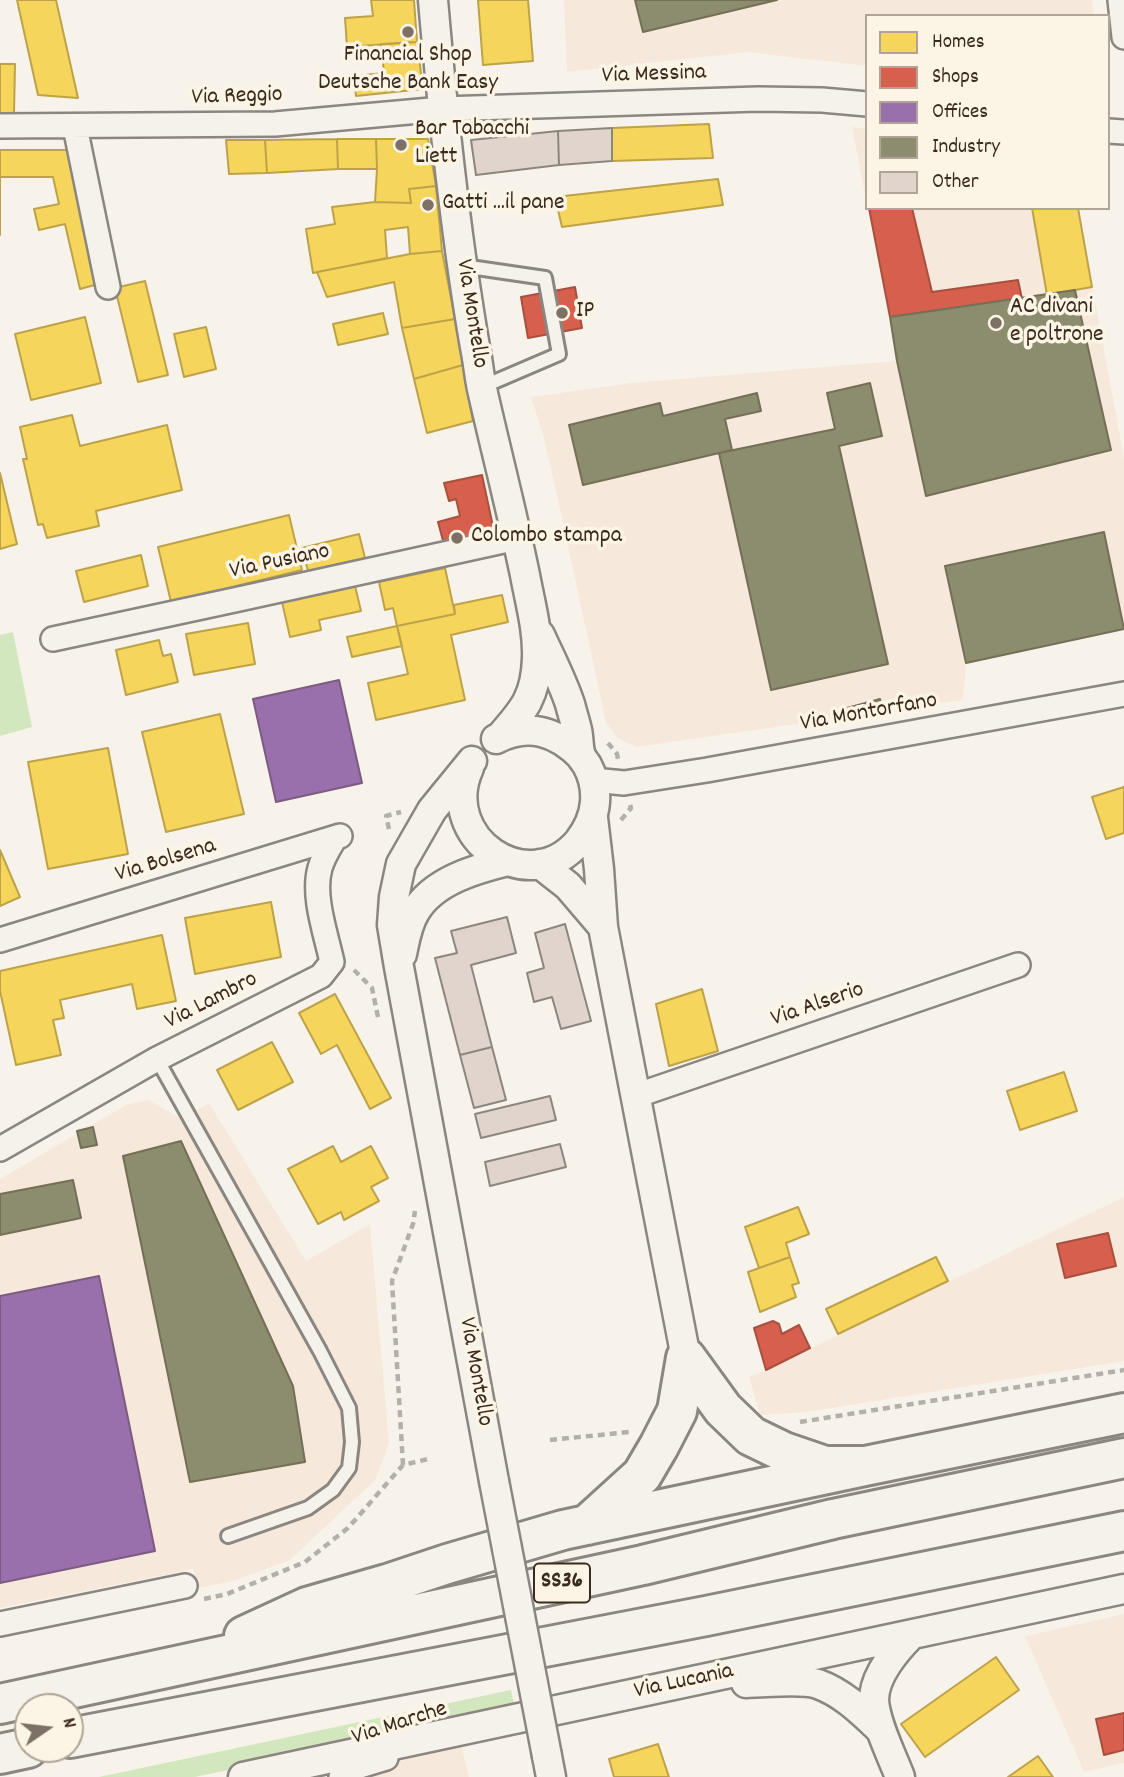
<!DOCTYPE html>
<html>
<head>
<meta charset="utf-8">
<style>
  body { margin:0 }
  #map { position:relative; width:1124px; height:1777px; overflow:hidden; background:#f7f3ea; font-family:Dekko,sans-serif }
  canvas { display:block }
  .legend { position:absolute; left:865px; top:14px; width:245px; height:196px; box-sizing:border-box; background:#fcf5e5; border:2px solid #afa495; margin:0; padding:9px 12px; list-style:none; font-size:21px; color:#3b2a1e }
  .legend li { display:flex; align-items:center; gap:14px; height:35px }
  .legend b { width:35px; border:2px solid #afa495 }
  .north { position:absolute; left:14px; top:1693px; width:70px; height:70px; box-sizing:border-box; background:#fcf5e5; border:2px solid #afa495; border-radius:50%; rotate:76deg; font-size:19px; font-weight:700; line-height:28px; text-align:center; color:#3b2a1e }
  .north::after { content:''; display:block; margin:auto; width:24px; height:32px; background:#7d7065; clip-path:polygon(50% 0,100% 100%,50% 72%,0 100%) }
</style>
</head>
<body>
<div id="map">
<canvas width="1124" height="1777"></canvas>
<ul class="legend">
<li><b style="height:19px;background:#f6d55c"></b>Homes</li>
<li><b style="height:19px;background:#d6604d"></b>Shops</li>
<li><b style="height:19px;background:#9970ab"></b>Offices</li>
<li><b style="height:19px;background:#8c8c6e"></b>Industry</li>
<li><b style="height:19px;background:#e0d4cc"></b>Other</li>
</ul>
<div class="north">N</div>
</div>
<script>
const ctx = document.querySelector('canvas').getContext('2d');
ctx.lineJoin = 'round';
function fillPath(path, color) {
  ctx.fillStyle = color;
  ctx.fill(path, 'evenodd');
}
function strokePath(path, color, width, dash) {
  ctx.strokeStyle = color;
  ctx.lineWidth = width;
  ctx.lineCap = dash ? 'butt' : 'round';
  ctx.setLineDash(dash || []);
  ctx.stroke(path);
}
function write(font, color, halo, rows, align = 'center') {
  ctx.font = font + ' Dekko,sans-serif';
  ctx.lineWidth = 7;
  ctx.setLineDash([]);
  ctx.textBaseline = 'middle';
  ctx.strokeStyle = halo;
  ctx.fillStyle = color;
  for (const [text, x, y, turn = 0] of rows) {
    ctx.save();
    ctx.translate(x, y);
    ctx.rotate((+turn || 0) * Math.PI / 180);
    ctx.textAlign = isNaN(turn) ? turn : align;
    if (halo) ctx.strokeText(text, 0, 0);
    ctx.fillText(text, 0, 0);
    ctx.restore();
  }
}
fillPath(new Path2D(`
  M564,0h528l2,16h-227v50l-119,-14 -181,20z
  M852,127l15,2v70l-2,-5z
  M869,208h209l46,250v171l-158,34 -3,37 -326,47 -19,-9 -12,-15 -49,-228 -14,-60 -12,-38 100,-14 266,-22 -7,-44z
  M148,1100l34,19 27,-16 97,158 64,-37 19,219 -14,37 -85,80 -56,21 -36,7 -5,-19 -193,39v-429l126,-74z
  M1124,1197v164l-305,49 -23,3 -36,2 -11,-38 17,-7z
  M1124,1614v149l-40,9 -59,-136z
  M460,1741l9,36h-115z`), '#f6e9db');
fillPath(new Path2D(`
  M13,632l19,95 -32,9v-101z
  M511,1690l4,19 -320,68h-96z`), '#d2e7be');
const homes = new Path2D(`
  M17,0h39l22,98 -40,-3z
  M371,0h43l3,42 -70,5 -2,-29 28,-2z
  M478,0h50l5,61 -50,4z
  M417,42l6,47 -67,7 -2,-20 30,-3 -3,-29z
  M0,64h15l-1,50h-14z
  M709,124l4,34 -101,3v-33z
  M337,139l1,30 -71,4 -2,-33z
  M337,139h39l1,30h-39z
  M376,139h52l8,47 -27,3 2,14 -36,-1 2,-33z
  M226,140h39l2,33 -38,1z
  M0,150h68l3,4 31,129 -22,6 -15,-65 -26,6 -5,-21 25,-5 -6,-27h-53v58z
  M718,179l5,26 -161,22 -7,-30z
  M436,186l6,65 -32,3 -2,-27 -23,3 2,28 -74,15 -7,-44 29,-5 -3,-17 43,-5 36,1 -2,-14z
  M1032,208h46l14,79 -45,8z
  M442,251l13,68 -53,9 -8,-46 -67,15 -10,-25 93,-18z
  M145,281l23,94 -30,7 -23,-94z
  M383,313l5,21 -50,11 -5,-21z
  M85,317l16,66 -70,17 -16,-66z
  M455,319l8,46 -49,14 -12,-51z
  M206,327l10,42 -32,8 -10,-43z
  M463,365l10,56 -46,12 -13,-54z
  M72,415l8,31 87,-21 15,65 -86,21 3,15 -52,12 -4,-14 -5,1 -15,-66h4l-7,-32z
  M0,473l17,71 -17,5z
  M289,515l13,55 -131,32 -13,-55z
  M359,534l6,24 -57,13 -6,-23z
  M141,555l7,31 -64,16 -8,-31z
  M445,568l10,46 -58,12 -4,-18 -8,2 -6,-28z
  M355,586l6,25 -42,9 2,10 -31,7 -8,-35z
  M502,595l6,27 -57,13 14,65 -89,20 -8,-37 40,-9 -11,-48 58,-12 -1,-9z
  M248,623l7,41 -61,11 -8,-41z
  M397,626l5,20 -50,11 -5,-20z
  M159,640l4,16 8,-2 7,28 -52,13 -10,-45z
  M220,714l24,100 -78,18 -24,-100z
  M108,748l20,106 -80,15 -20,-107z
  M1124,787v46l-18,6 -14,-42z
  M0,850l20,47 -20,9z
  M271,902l10,55 -86,17 -10,-56z
  M162,935l14,66 -39,8 -5,-25 -72,16 4,18 -11,2 8,35 -45,10 -16,-74v-20z
  M702,989l16,62 -49,15 -13,-62z
  M335,994l56,104 -21,11 -33,-64 -16,9 -22,-41z
  M272,1042l21,40 -55,28 -21,-40z
  M1064,1072l13,39 -57,19 -13,-39z
  M333,1146l8,16 30,-16 17,32 -17,9 8,14 -35,19 -3,-8 -23,12 -30,-55z
  M798,1207l11,27 -23,9 4,14 -31,11 -14,-41z
  M790,1257l9,26 -7,2 4,12 -36,15 -12,-40z
  M936,1257l12,24 -110,53 -12,-25z
  M996,1657l23,33 -94,67 -24,-33z
  M658,1744l11,33h-55l-5,-18z
  M1038,1756l15,21h-45z`);
fillPath(homes, '#f6d55c');
strokePath(homes, '#bea249', 2);
const shops = new Path2D(`
  M869,208h43l20,84 86,-12 4,19 -132,18z
  M575,287l7,41 -54,10 -7,-41z
  M482,475l13,61 -50,12 -7,-26 22,-6 -4,-17 -7,2 -5,-18z
  M1108,1233l8,33 -51,12 -8,-34z
  M773,1321l6,3 3,10 17,-9 11,23 -44,22 -12,-42z
  M1124,1713v37l-20,5 -8,-36z`);
fillPath(shops, '#d6604d');
strokePath(shops, '#a8503f', 2);
const offices = new Path2D(`
  M339,680l23,103 -86,19 -23,-103z
  M99,1276l56,275 -155,32v-287z`);
fillPath(offices, '#9970ab');
strokePath(offices, '#7d5b81', 2);
const industry = new Path2D(`
  M635,0h142l-134,32z
  M1075,290l36,160 -185,46 -29,-135 -7,-44z
  M870,383l12,53 -43,10 49,218 -117,26 -52,-237 116,-24 -8,-36z
  M757,393l4,18 -36,8 7,31 -149,35 -14,-60 91,-22 3,13z
  M1104,532l20,97 -158,34 -21,-97z
  M880,699l3,13 -33,9 -3,-13z
  M93,1127l4,18 -16,3 -4,-17z
  M181,1141l112,245 12,76 -115,20 -67,-326z
  M73,1180l8,38 -81,17v-41z`);
fillPath(industry, '#8c8c6e');
strokePath(industry, '#746f56', 2);
const building = new Path2D(`
  M612,128v33l-53,4 -1,-34z
  M558,131l1,34 -83,10 -5,-35z
  M507,917l9,36 -45,12 21,82 -32,8 -25,-97 22,-5 -6,-22z
  M565,924l26,97 -30,8 -9,-32 -18,5 -7,-29 17,-5 -9,-35z
  M492,1047l14,53 -32,8 -14,-53z
  M550,1096l6,24 -75,18 -6,-24z
  M560,1144l6,23 -76,19 -5,-24z`);
fillPath(building, '#e0d4cc');
strokePath(building, '#8b867f', 2);
const service = new Path2D(`
  M463,266l82,12 14,76 -77,33
  M157,1059l163,292 29,57 3,34 -3,26 -16,22 -25,18 -80,28`);
const minor = new Path2D(`
  M1120,0l4,37
  M0,126l275,-2 167,-15 316,-10 64,1 45,4
  M75,127l33,160
  M1108,131l16,1
  M53,639l186,-40 278,-61
  M593,780l31,3 83,-13 417,-76
  M0,940l340,-104
  M635,1096l383,-131
  M0,1149l157,-90 164,-83 11,-14c-6,-28 -20,-66 -12,-94 3,-11 9,-20 15,-30
  M0,1624l185,-38
  M341,1777l9,-8 36,-11`);
const tertiary = new Path2D(`
  M433,0c10,116 22,232 42,347 3,14 4,28 7,42 14,62 30,123 43,186 5,27 13,55 12,83 -1,38 -13,52 -37,79
  M496,739c33,-17 61,-7 85,17
  M472,761l-40,49 -31,54 -7,33 -2,28 7,42 95,514
  M469,768c-32,70 60,133 110,73 9,-12 15,-25 16,-39 1,-13 -2,-26 -8,-37 -2,-3 -4,-5 -6,-9 -3,-8 -2,-18 -4,-26 -2,-9 -5,-18 -7,-26 -8,-24 -20,-47 -30,-69
  M593,818l6,51 4,58 83,431
  M540,864l28,22 35,41
  M402,954c3,-14 5,-29 13,-42 18,-31 60,-43 93,-51
  M746,1683c16,-1 59,-4 72,1 25,9 44,28 63,46
  M547,1756l4,21
  M243,1777l881,-188
  M900,1777c-8,-21 -25,-55 -26,-77 0,-24 22,-50 37,-65`);
const trunk = new Path2D(`
  M686,1358l37,51 28,27 33,16 41,14h40l259,-53
  M587,1525l55,-50 17,-29 18,-35 9,-53
  M244,1636l63,-29 80,-23 60,-20 116,-34 302,-64
  M0,1704l643,-139 190,-46 291,-61
  M70,1738l636,-122 418,-85
  M0,1754l28,-6`);
strokePath(service, '#8b867f', 18);
strokePath(minor, '#8b867f', 28);
strokePath(tertiary, '#8b867f', 33);
strokePath(trunk, '#8b867f', 44);
strokePath(new Path2D(`
  M608,743l9,11 1,5
  M621,820l10,-12 -1,-3
  M389,829l-3,-13 15,-4
  M354,970l18,18 6,29
  M800,1422l324,-52
  M550,1440l79,-8
  M403,1465l-11,-184 21,-57 2,-13
  M204,1599l23,-5 78,-32 43,-34 55,-63 25,-6`), '#b3afa9', 4.5, [7, 5]);
strokePath(service, '#f5f2ec', 12);
strokePath(minor, '#f5f2ec', 23);
strokePath(tertiary, '#f5f2ec', 28);
strokePath(trunk, '#f5f2ec', 38);
const tertiaryBridge = new Path2D(`
  M494,1481l53,275`);
strokePath(tertiaryBridge, '#8b867f', 33, []);
strokePath(tertiaryBridge, '#f5f2ec', 28);
for (const [x, y, r, color] of [
  [408,32,7,"#7d7065"],
  [401,145,7,"#7d7065"],
  [428,205,7,"#7d7065"],
  [562,313,7,"#7d7065"],
  [996,323,7,"#7d7065"],
  [457,538,7,"#7d7065"]
]) {
  const dot = new Path2D();
  dot.arc(x, y, r, 0, 2 * Math.PI);
  ctx.fillStyle = color;
  ctx.fill(dot);
  strokePath(dot, '#fcf5e5', 2.5);
}
for (const [x, y, w] of [
  [562,1583,56]
]) {
  const box = new Path2D();
  box.roundRect(x - w / 2, y - 19.5, w, 39, 5);
  ctx.fillStyle = '#fcf5e5';
  ctx.fill(box);
  strokePath(box, '#3b2a1e', 2);
}
write('bold 23px', '#3b2a1e', null, [
  ["SS36",562,1583]
]);
write('24px', '#3b2a1e', '#fcf5e5', [
  ["Financial Shop",408,57,"center"],
  ["Deutsche Bank Easy",408,85,"center"],
  ["Bar Tabacchi",415,131],
  ["Liett",415,159],
  ["Gatti ...il pane",442,205],
  ["AC divani",1010,309],
  ["e poltrone",1010,337],
  ["IP",576,313],
  ["Colombo stampa",471,538]
], 'left');
write('24px', '#3b2a1e', '#fcf5e5', [
  ["Via Messina",654,76,-2],
  ["Via Reggio",237,98,-2],
  ["Via Montello",470,314,81],
  ["Via Pusiano",280,563,-12],
  ["Via Montorfano",869,714,-10],
  ["Via Bolsena",166,862,-17],
  ["Via Lambro",212,1002,-27],
  ["Via Alserio",818,1006,-19],
  ["Via Montello",474,1372,80],
  ["Via Lucania",684,1683,-12],
  ["Via Marche",400,1725,-18]
]);
</script>
</body>
</html>
